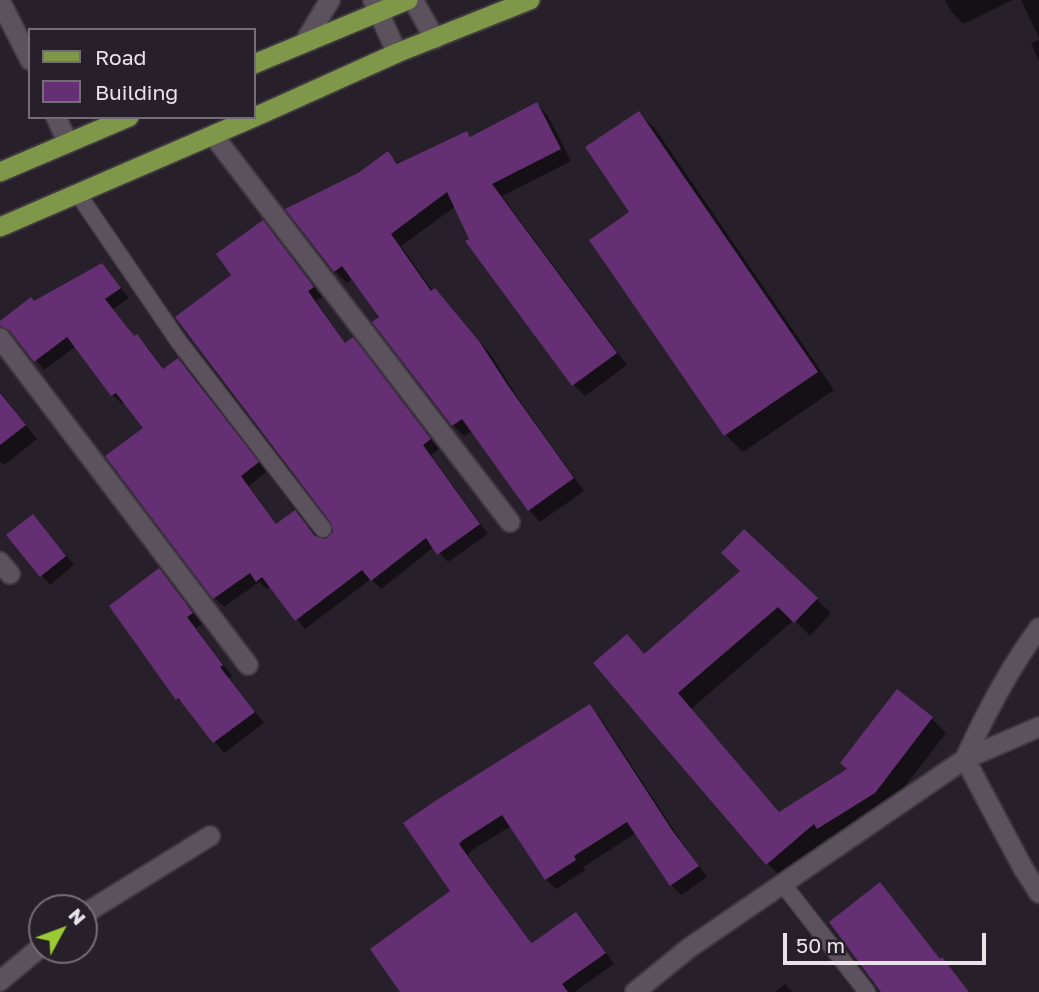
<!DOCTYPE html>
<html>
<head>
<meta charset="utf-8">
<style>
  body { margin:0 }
  #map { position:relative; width:1039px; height:992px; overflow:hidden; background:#271f29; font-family:"Golos Text",sans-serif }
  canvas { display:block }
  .legend { position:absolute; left:28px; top:28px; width:228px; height:91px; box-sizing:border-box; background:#271f29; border:2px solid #746d76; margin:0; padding:9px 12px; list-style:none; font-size:21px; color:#e8e2e9 }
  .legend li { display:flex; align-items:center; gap:14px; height:35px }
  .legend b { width:35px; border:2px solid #746d76 }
  .north { position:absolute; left:28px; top:894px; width:70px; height:70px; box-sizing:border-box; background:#271f29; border:2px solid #746d76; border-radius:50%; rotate:49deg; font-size:19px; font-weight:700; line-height:28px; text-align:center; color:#e8e2e9 }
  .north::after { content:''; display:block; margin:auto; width:24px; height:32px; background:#9acb34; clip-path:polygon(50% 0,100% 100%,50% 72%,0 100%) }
  .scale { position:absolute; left:783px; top:933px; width:203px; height:32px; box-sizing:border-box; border:4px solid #e8e2e9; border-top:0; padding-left:9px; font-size:21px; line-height:24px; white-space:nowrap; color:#e8e2e9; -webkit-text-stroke:5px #271f29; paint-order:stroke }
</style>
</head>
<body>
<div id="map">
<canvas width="1039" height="992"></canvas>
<ul class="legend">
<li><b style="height:9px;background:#7f9749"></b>Road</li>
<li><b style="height:19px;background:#652f73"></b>Building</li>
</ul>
<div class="north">N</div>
<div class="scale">50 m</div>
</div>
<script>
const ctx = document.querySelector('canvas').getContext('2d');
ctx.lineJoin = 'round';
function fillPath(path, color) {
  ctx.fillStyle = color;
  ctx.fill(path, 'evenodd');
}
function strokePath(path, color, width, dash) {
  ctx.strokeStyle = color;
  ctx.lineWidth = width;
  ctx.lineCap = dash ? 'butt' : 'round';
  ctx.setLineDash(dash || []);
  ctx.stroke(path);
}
fillPath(new Path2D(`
  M945,0h68l-50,24 -12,-13z
  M1021,0h18v38z
  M1039,40v21l-8,-18z
  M537,104l11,12 23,45 -69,35 125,169 -42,31 -11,-11 -103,-146 -15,-33 -55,40 32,45 2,-1 11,11 45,54 29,46 64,90 -44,31 -11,-12 -57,-79 -8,5 -11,-11 -100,-147 -6,5 -12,-12 -47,-61 71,-36 29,-21 12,12 67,-32 5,5z
  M639,113l17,17 178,260 -91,62 -17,-17 -94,-222z
  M263,223l59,74 -6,4 30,43 15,4 78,101 -8,6 57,79 -40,28 -14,-15 -53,42 -10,-10 -66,50 -34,-43 -4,3 -8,-7 -35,25 -9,-9 -70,-169 -20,-27 -3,2 -9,-9 -37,-49 -32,24 -28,-34 -16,-13 34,-21 76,-27 19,23 -16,11 22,29 2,-2 9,9 18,25 14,-10 9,9 79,103 -17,14 28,39 18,-13 25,28 6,1 8,-7 -1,-12 -99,-246z
  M0,392l37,47 -33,26 -4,-4z
  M41,525l33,40 -24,20 -41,-49z
  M159,571l43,53 -6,4 36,48 -3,2 35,45 -40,30 -36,-45 -11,-9 -65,-92z
  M742,571l74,28 15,14 -21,23 -16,-16 -103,89 89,104 152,-94 14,14 -57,74 -56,36 -5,-5 -46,40 -14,-14 -141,-228 18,19z
  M589,706l10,10 83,126 25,35 -26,18 -10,-10 -35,-52 -53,34 2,3 -29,19 -10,-10 -35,-53 -39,24 -4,5 65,90 43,-31 10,10 28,40 -40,28h-171l50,-101 -47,-68z
  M785,984l7,8h-17z`), '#0007');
fillPath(new Path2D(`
  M537,102l24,47 -69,35 125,169 -45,33 -107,-145 4,-2 -22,-47 -56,42 40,57 4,-3 44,53 30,46 65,91 -46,33 -66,-92 -10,7 -80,-104 7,-5 -37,-51 -8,6 -49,-63 73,-36 30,-22 9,13 70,-33 3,6z
  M639,111l179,261 -94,64 -135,-196 40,-28 -44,-65z
  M263,220l51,67 -6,4 37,52 8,-6 78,102 -8,6 57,79 -43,31 -11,-17 -55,43 -9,-11 -67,51 -33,-44 -6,5 -6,-9 -37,26 -108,-143 38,-28 -27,-35 -5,3 -44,-59 -33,25 -24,-31 -10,-5v-5l31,-24 3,4 68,-38 19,25 -16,11 29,37 3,-2 26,35 15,-11 81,104 -18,14 35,48 19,-14 20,26 10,3 8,-7 -2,-9 -156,-206 56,-42 -15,-21z
  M0,393l26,32 -26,20z
  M33,514l33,42 -26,21 -34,-42z
  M744,529l74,69 -24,25 -16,-16 -100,86 101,119 68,-43 -7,-6 57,-74 36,28 -58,76 -58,36 -3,-5 -48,41 -173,-202 34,-29 17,20 96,-83 -19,-18z
  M159,568l34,45 -6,4 36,48 -3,2 35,45 -42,31 -35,-45 -2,2 -67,-94z
  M590,704l82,126 27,36 -29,20 -43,-64 -53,34 2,4 -31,20 -43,-65 -39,25 -4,4 70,96 3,3 44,-31 30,41 -44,31 6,8h-168l-30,-43 80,-58 -47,-68 32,-22z
  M880,882l60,77 2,-2 27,35h-88l-52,-70z`), '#652f73');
const service = new Path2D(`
  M78,194l101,148 144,187
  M782,883l85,109`);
const minor = new Path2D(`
  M0,1l30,59
  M56,117l12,26
  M213,135l297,387
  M0,338l248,327
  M0,562l10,12
  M1039,628c-30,41 -53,84 -74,131l58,109 16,25
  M84,914l126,-78
  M0,981l42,-35
  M635,992l54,-44 276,-189 74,-32`);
const secondary = new Path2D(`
  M373,0l24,53
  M413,0l22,39
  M304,43l26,-43`);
const primary = new Path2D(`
  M254,64l154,-64
  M0,172l129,-55
  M0,227l257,-111 140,-63 133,-53`);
strokePath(service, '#403941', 19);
strokePath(minor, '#403941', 23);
strokePath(secondary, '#403941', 23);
strokePath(primary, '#403941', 23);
strokePath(service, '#5c525e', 16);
strokePath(minor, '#5c525e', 19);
strokePath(secondary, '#5c525e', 19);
strokePath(primary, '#7f9749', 19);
</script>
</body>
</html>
